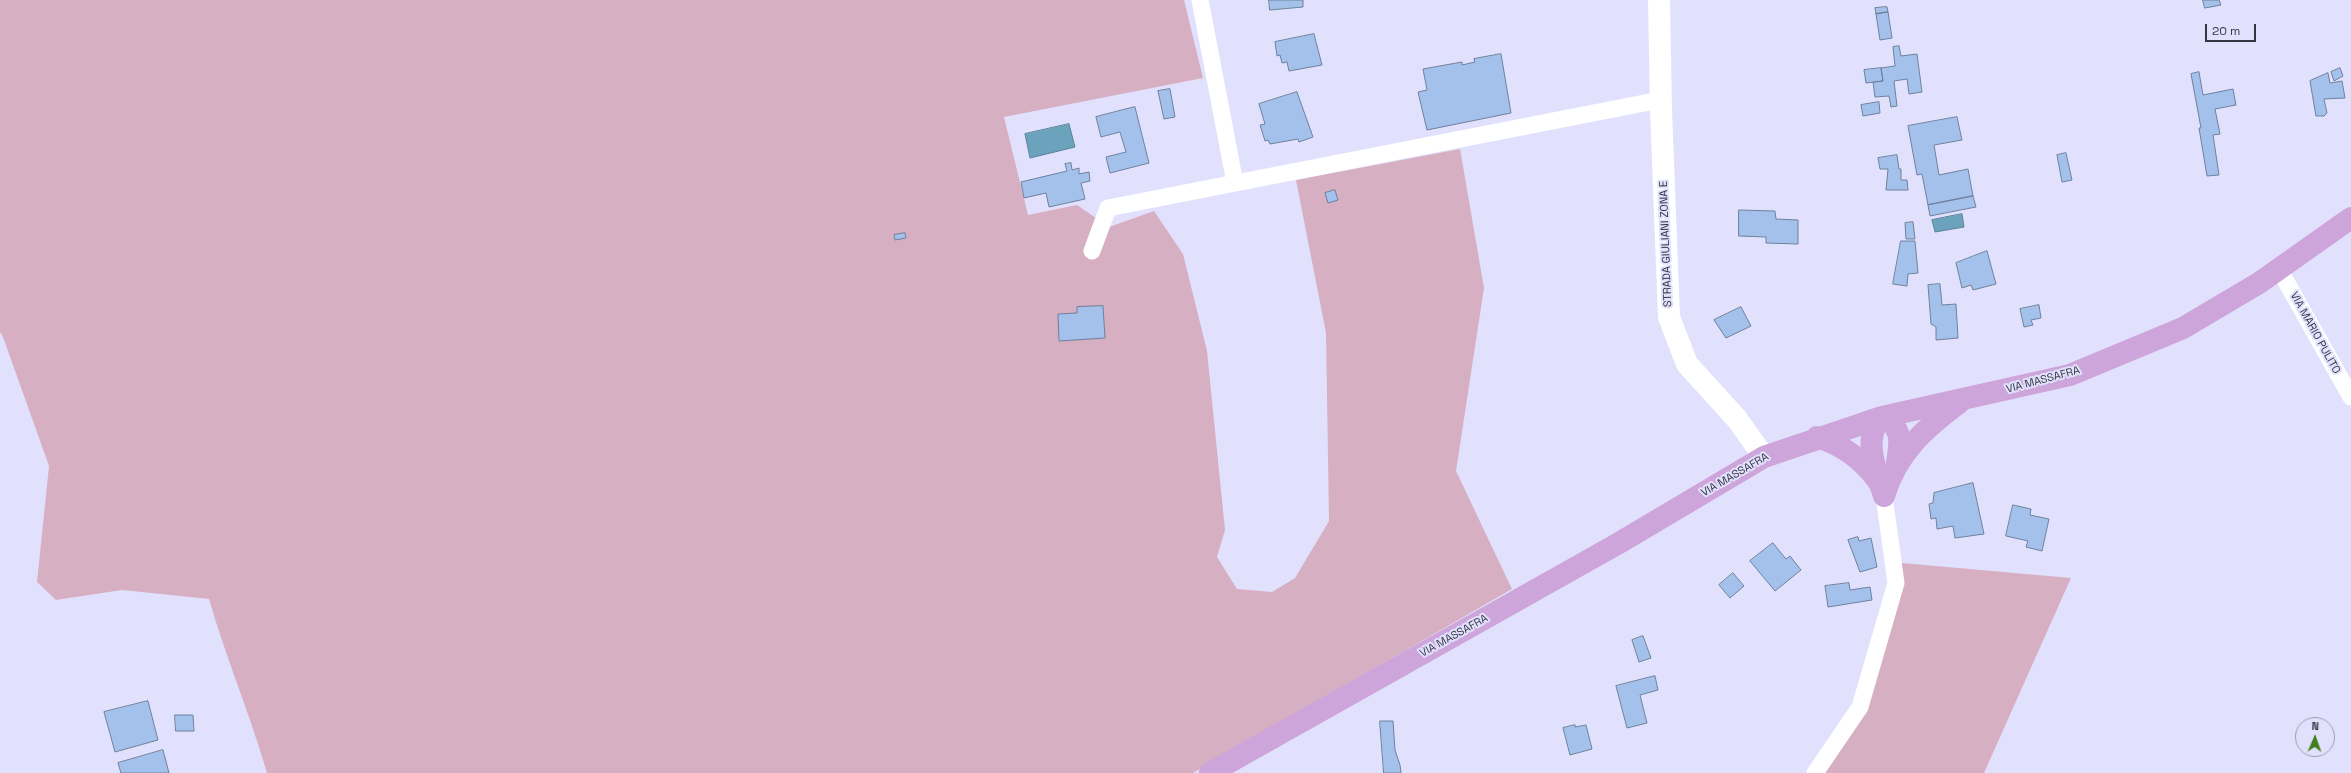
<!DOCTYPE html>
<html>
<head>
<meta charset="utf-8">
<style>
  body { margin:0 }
  #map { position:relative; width:2351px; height:773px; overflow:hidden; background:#e2e1fd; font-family:"Space Grotesk",sans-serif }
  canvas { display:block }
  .north { position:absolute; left:2295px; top:717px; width:40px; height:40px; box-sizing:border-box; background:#e2e1fd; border:1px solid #9d9cb2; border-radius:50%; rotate:2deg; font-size:11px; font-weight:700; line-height:16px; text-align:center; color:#353542 }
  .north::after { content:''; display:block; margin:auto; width:14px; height:18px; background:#42801f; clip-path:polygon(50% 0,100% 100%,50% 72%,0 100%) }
  .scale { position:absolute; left:2205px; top:24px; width:51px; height:18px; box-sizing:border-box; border:2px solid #353542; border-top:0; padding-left:5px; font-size:12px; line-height:14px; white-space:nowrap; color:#353542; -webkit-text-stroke:3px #e2e1fd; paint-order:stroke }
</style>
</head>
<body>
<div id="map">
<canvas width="2351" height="773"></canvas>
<div class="north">N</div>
<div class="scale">20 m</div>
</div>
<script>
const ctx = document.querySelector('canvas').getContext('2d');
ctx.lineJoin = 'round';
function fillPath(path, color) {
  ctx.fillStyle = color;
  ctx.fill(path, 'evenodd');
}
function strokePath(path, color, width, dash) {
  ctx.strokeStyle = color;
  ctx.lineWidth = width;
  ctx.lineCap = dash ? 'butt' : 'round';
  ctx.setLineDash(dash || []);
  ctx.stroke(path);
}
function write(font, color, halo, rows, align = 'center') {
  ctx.font = font + ' "Space Grotesk",sans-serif';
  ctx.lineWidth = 4;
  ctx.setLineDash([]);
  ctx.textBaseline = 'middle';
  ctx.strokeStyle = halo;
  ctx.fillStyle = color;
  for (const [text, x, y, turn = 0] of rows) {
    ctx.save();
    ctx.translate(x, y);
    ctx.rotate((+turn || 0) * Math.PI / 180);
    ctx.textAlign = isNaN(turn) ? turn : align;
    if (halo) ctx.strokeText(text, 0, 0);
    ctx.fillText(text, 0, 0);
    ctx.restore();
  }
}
fillPath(new Path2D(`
  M0,0h1184l19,78 -199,39 24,98 49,-10 32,22 45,-16 29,43 24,97 18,179 -8,27 20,32 35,3 23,-14 34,-57 -3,-188 -30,-153 164,-31 24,139 -28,183 56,118 -319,184h-926c-17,-59 -41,-115 -58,-174l-87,-9 -66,10 -19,-18 12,-116 -46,-129 -3,-5z
  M1902,563l169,15 -87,195h-174l61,-91z`), '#d7afc2');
const water = new Path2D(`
  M1069,124l6,23 -45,11 -5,-24z
  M1962,214l2,13 -29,5 -3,-12z`);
fillPath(water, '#6ba3bc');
strokePath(water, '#5b8297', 1);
const building = new Path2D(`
  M1269,0h34v7l-33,3z
  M2203,0h16l2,5 -16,3z
  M1887,7l1,5 -12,2 -1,-6z
  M1888,12l4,26 -12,2 -4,-26z
  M1314,34l8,31 -33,6 -2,-9 -5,1 -2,-8 -3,1 -2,-14z
  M1899,46l2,10 16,-2 5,38 -13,2 -2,-15 -13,2 3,25 -6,1 -2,-11 -14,1 -2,-15 10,-1 -2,-13 14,-2 -2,-19z
  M1501,54l10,59 -84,17 -9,-38 9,-2 -4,-21 39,-7v3l13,-3 -1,-3z
  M1881,68l2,13 -17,2 -2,-13z
  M2340,68l3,8 -9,5 -3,-9z
  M2199,72l4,23 30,-6 3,16 -21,4 5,25 -7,1 6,40 -12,1 -8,-48h2l-10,-54z
  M2328,73l2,10 12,-2 3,17 -21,1 3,14 -3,3h-8l-6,-35z
  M1170,89l5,28 -11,2 -6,-28z
  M1297,92l16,45 -14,5 -1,-3 -28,5 -2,-4 -3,1 -5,-16 5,-1 -6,-20z
  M1879,102l1,11 -17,3 -2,-11z
  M1135,107l14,56 -39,10 -4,-16 20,-5 -6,-20 -19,5 -5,-20z
  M1957,117l5,23 -28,5 5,30 29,-6 5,27 -45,9 -6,-31 -5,1 -9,-49z
  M2066,153l6,27 -10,2 -5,-27z
  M1897,155l2,14h2v11h6l1,10h-22l2,-21h-8l-2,-11z
  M1071,163l1,7 7,-2v6l10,-2 1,9 -9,2 4,16 -36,8 -3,-14 -22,5 -3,-16 46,-11 -2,-7z
  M1335,190l3,10 -10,3 -3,-10z
  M1973,196l3,11 -46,9 -2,-11z
  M1739,210l36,1 1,8 22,1v24l-32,-1v-6l-27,-1z
  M1913,222l2,17h-9l-1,-16z
  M905,233l1,5 -11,2 -1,-5z
  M1901,241h14l3,32 -10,1 -1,12 -14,-2z
  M1987,251l9,33 -23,6 -2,-5 -9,3 -6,-25z
  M1940,284l2,21 14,-1 2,34 -22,2v-13l-5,-3 -3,-39z
  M2039,305l2,13 -10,2 2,5 -9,2 -4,-18z
  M1103,306l2,32 -46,3 -1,-27 19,-1v-6z
  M1741,307l10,19 -25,12 -12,-18z
  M1973,483l11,51 -29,4 -2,-12 -16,3 -1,-11 -5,1 -2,-15 4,-1 1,-10z
  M2013,505l18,4 -1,6 19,4 -7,32 -16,-4 2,-6 -22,-5z
  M1858,537l1,4 12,-3 6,29 -17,5 -12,-32z
  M1773,543l13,16 4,-3 11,14 -26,21 -25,-30z
  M1733,573l11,13 -14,12 -11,-13z
  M1849,583l1,7 20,-3 2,13 -44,7 -3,-21z
  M1643,636l8,22 -12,4 -7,-22z
  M1655,676l3,14 -18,5 7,28 -20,5 -11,-42z
  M148,701l10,39 -43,12 -11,-40z
  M175,715h18l1,16h-18z
  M1380,721h13l2,29 5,15 1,8h-17z
  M1575,725v2l11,-2 6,24 -22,6 -7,-27z
  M163,750l6,23h-48l-3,-10z`);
fillPath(building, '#a3c1eb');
strokePath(building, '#6e819c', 1);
strokePath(new Path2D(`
  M1200,0l35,183
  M1092,251l16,-43 552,-108
  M2279,269l72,128
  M1815,773l45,-66 36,-124 -12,-87`), '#fff', 17);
strokePath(new Path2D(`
  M1659,0l2,110 8,207 18,47 50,55 27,38`), '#fff', 22);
strokePath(new Path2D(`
  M1882,417c-21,20 -5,56 2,79
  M1882,417c22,11 18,25 15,46
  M1817,437c26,8 45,22 61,44
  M1884,496c13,-43 40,-67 75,-93
  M1210,773l409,-230 145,-86 118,-40 188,-42 113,-47 76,-45 92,-65`), '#cda5da', 22);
write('11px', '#353542', '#e2e1fd', [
  ["STRADA GIULIANI ZONA E",1666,244,-92],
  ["VIA MARIO PULITO",2315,333,61],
  ["VIA MASSAFRA",2043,380,-15],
  ["VIA MASSAFRA",1735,475,-30],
  ["VIA MASSAFRA",1454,636,-29]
]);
</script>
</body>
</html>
